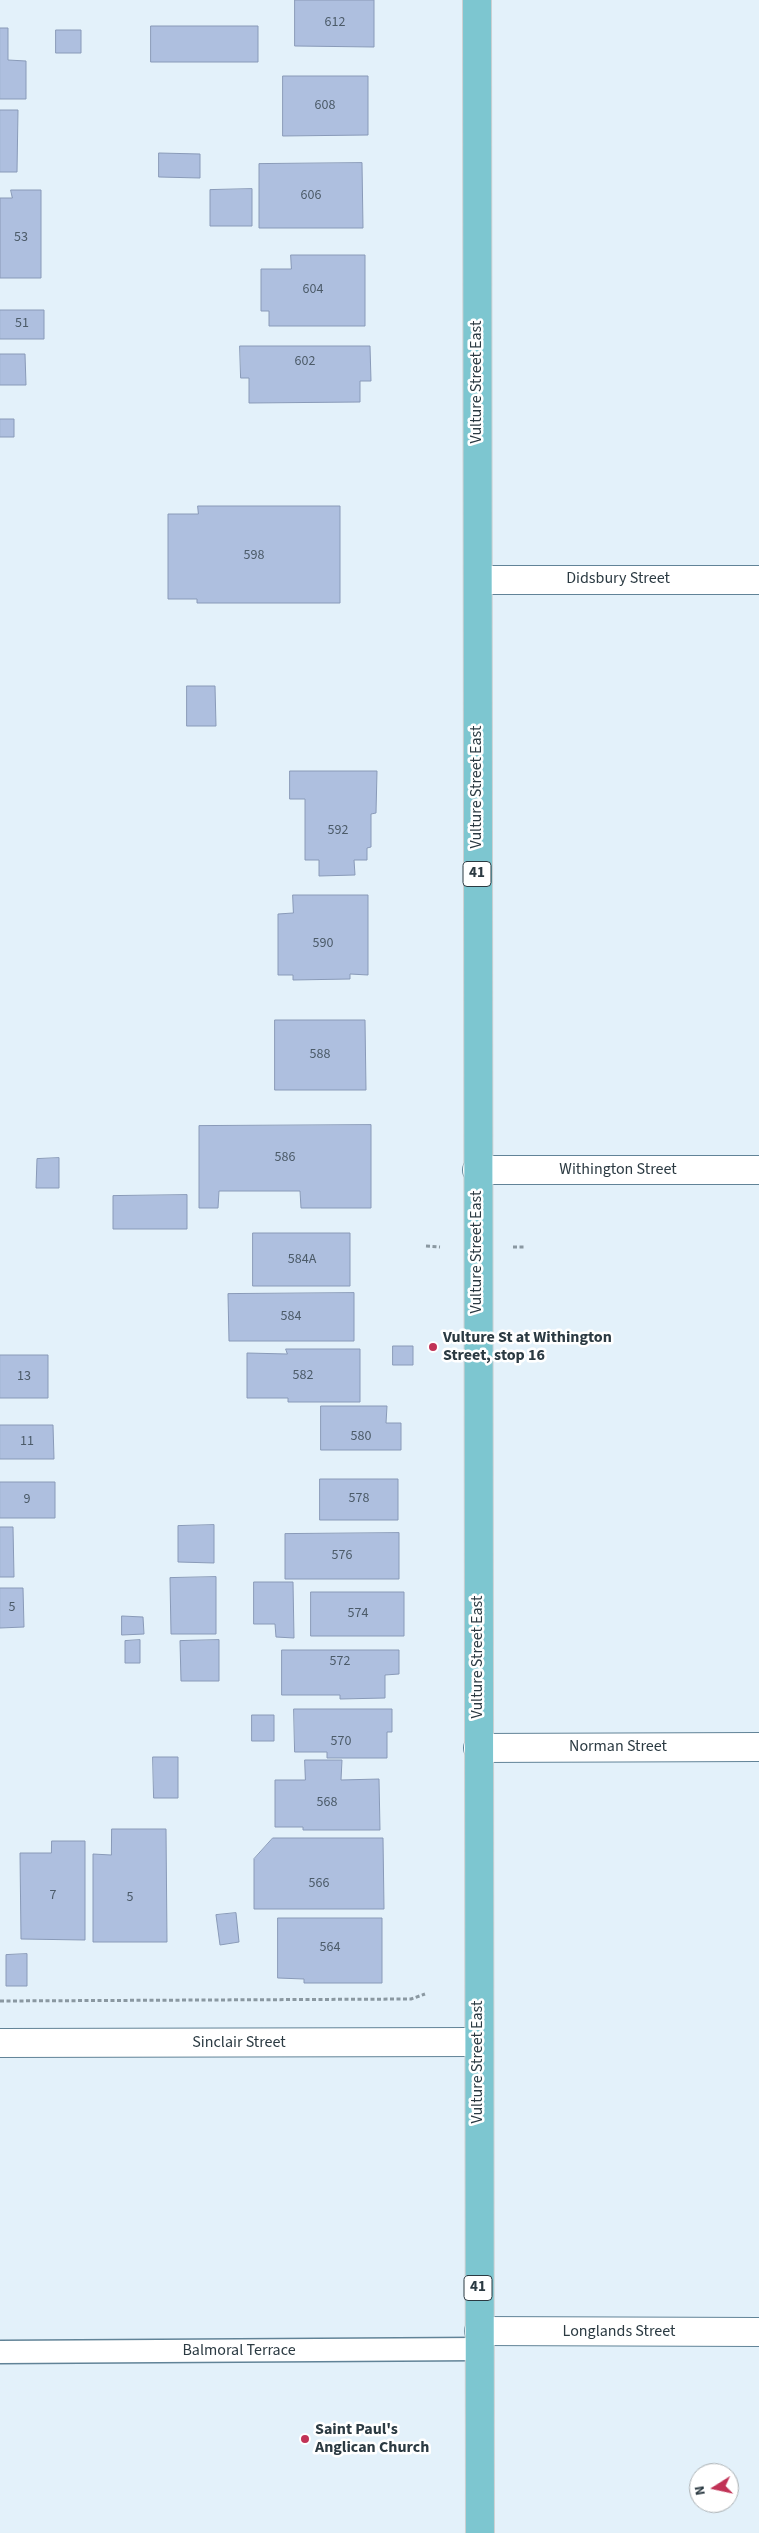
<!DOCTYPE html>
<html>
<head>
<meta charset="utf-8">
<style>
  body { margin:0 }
  #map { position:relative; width:759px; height:2533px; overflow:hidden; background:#e3f1fa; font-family:"Source Sans 3",sans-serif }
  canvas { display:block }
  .north { position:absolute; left:689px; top:2463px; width:50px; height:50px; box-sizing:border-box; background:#fff; border:1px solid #aab0b3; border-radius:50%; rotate:260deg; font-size:14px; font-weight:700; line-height:20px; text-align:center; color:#2b3a42 }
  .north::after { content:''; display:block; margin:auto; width:18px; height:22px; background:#c13256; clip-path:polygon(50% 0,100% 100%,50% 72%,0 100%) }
</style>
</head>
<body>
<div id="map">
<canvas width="759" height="2533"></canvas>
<div class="north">N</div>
</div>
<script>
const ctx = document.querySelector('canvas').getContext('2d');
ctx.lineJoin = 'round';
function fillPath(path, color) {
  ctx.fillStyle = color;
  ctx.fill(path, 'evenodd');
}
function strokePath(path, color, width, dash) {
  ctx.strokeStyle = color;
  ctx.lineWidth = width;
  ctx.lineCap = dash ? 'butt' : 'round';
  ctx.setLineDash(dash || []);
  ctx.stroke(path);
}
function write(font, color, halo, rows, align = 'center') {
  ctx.font = font + ' "Source Sans 3",sans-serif';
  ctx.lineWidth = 5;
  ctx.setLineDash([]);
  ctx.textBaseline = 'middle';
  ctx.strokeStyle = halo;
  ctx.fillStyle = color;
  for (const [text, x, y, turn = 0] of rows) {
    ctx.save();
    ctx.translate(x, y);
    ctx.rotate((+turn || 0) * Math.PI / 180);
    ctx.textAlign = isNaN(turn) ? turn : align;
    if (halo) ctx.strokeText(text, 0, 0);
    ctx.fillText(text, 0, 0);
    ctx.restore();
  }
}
const building = new Path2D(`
  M295,0h79v47l-79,-1z
  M151,26h107v36h-107z
  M0,28h8v32l18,1v38h-26z
  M56,30h25v23h-25z
  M283,76h85v59l-85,1z
  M0,110h18l-1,62h-17z
  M159,153l41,1v24l-41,-1z
  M362,163l1,65h-104v-64z
  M252,189v37h-42v-36z
  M11,190h30v88h-41v-80h12z
  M291,255h74v71h-96v-15h-8v-42h30z
  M0,310h44v29h-44z
  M240,346h130l1,35h-11v21l-111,1v-25h-8z
  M0,354h25l1,31h-26z
  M0,419h14v18h-14z
  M198,506h142v97h-143v-4h-29v-85h30z
  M187,686h28l1,40h-29z
  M290,771h87l-1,42 -5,1v33l-4,1v12h-13l1,15 -36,1v-16h-14v-61h-15z
  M293,895h75v80l-18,-1v5l-57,1v-5h-15v-61l15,-1z
  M275,1020h90l1,70h-91z
  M371,1125v83h-70l-1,-17h-81l-1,17h-19v-82z
  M59,1158v30h-23l1,-29z
  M187,1195v34h-74v-33z
  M253,1233h97v53h-97z
  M354,1293v48h-125l-1,-47z
  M393,1346h20v19h-20z
  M286,1349h74v53h-72v-4h-41v-45l40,1z
  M0,1355h48v43h-48z
  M321,1406h66l-1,17h15v27h-80z
  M0,1425h53l1,34h-54z
  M320,1479h78v41h-78z
  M0,1482h55v36h-55z
  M214,1525v38l-36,-1v-36z
  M0,1527h13l1,50h-14z
  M399,1533v46h-114v-45z
  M216,1577v57h-45l-1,-56z
  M254,1582h39l1,56 -18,-1 -1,-13h-21z
  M0,1588h23l1,39 -24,1z
  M311,1592h93v44h-93z
  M122,1616l21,1 1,17 -22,1z
  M140,1640v23h-15v-22z
  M219,1640v41h-38l-1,-40z
  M282,1650h117v24l-14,1v23l-45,1v-4h-58z
  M294,1709h98v23h-5v26h-60v-6h-32z
  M252,1715h22v26h-22z
  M153,1757h25v41h-24z
  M305,1760h37l-1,20 38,-1 1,51h-77v-3h-28v-47h30z
  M112,1829h54l1,113h-74v-88l18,1z
  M273,1838h110l1,71h-130v-50z
  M52,1841h33v99l-64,-1 -1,-86h31z
  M236,1913l3,29 -19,3 -4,-30z
  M278,1918h104v65h-78v-4l-26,-1z
  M27,1954v32h-21v-31z`);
fillPath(building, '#aebfdf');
strokePath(building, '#899ab8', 1);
const lane = new Path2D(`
  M0,2352l478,-3`);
const street = new Path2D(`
  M478,580h281
  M477,1170h282
  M478,1748l281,-1
  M0,2043l478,-1
  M479,2331l280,1`);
const primary = new Path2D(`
  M477,0l3,2533`);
strokePath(lane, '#618397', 25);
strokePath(street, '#618397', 30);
strokePath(primary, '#ccd0d2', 30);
strokePath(new Path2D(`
  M426,1246l14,1
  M513,1247h12
  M0,2001l411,-2 14,-5`), '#8a98a1', 3, [4, 2.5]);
strokePath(lane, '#fff', 22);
strokePath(street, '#fff', 28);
strokePath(primary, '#7dc6d0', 28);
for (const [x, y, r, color] of [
  [433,1347,5,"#c13256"],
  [305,2439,5,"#c13256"]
]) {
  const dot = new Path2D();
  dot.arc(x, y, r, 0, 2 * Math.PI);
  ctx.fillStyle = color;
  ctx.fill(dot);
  strokePath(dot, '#fff', 2);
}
write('14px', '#4c5b69', null, [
  ["612",335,23],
  ["608",325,106],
  ["606",311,196],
  ["53",21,238],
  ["604",313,290],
  ["51",22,324],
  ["602",305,362],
  ["598",254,556],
  ["592",338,831],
  ["590",323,944],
  ["588",320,1055],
  ["586",285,1158],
  ["584A",302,1260],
  ["584",291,1317],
  ["582",303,1376],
  ["13",24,1377],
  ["580",361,1437],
  ["11",27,1442],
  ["578",359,1499],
  ["9",27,1500],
  ["576",342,1556],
  ["5",12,1608],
  ["574",358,1614],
  ["572",340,1662],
  ["570",341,1742],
  ["568",327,1803],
  ["566",319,1884],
  ["7",53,1896],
  ["5",130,1898],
  ["564",330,1948]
]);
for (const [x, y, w] of [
  [477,874,28],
  [478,2288,28]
]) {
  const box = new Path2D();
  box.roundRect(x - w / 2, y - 12.5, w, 25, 4);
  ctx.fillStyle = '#fff';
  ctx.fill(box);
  strokePath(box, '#2b3a42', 1);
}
write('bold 15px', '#2b3a42', null, [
  ["41",477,874],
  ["41",478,2288]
]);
write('16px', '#2b3a42', '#fff', [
  ["Vulture Street East",477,382,-90],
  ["Didsbury Street",618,579],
  ["Vulture Street East",477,787,-90],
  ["Withington Street",618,1170],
  ["Vulture Street East",477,1252,-90],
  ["Vulture Street East",478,1657,-90],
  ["Norman Street",618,1747],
  ["Sinclair Street",239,2043],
  ["Vulture Street East",478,2062,-90],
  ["Longlands Street",619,2332],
  ["Balmoral Terrace",239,2351]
]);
write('bold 16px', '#2b3a42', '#fff', [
  ["Vulture St at Withington",443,1338],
  ["Street, stop 16",443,1356],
  ["Saint Paul's",315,2430],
  ["Anglican Church",315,2448]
], 'left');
</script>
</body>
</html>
